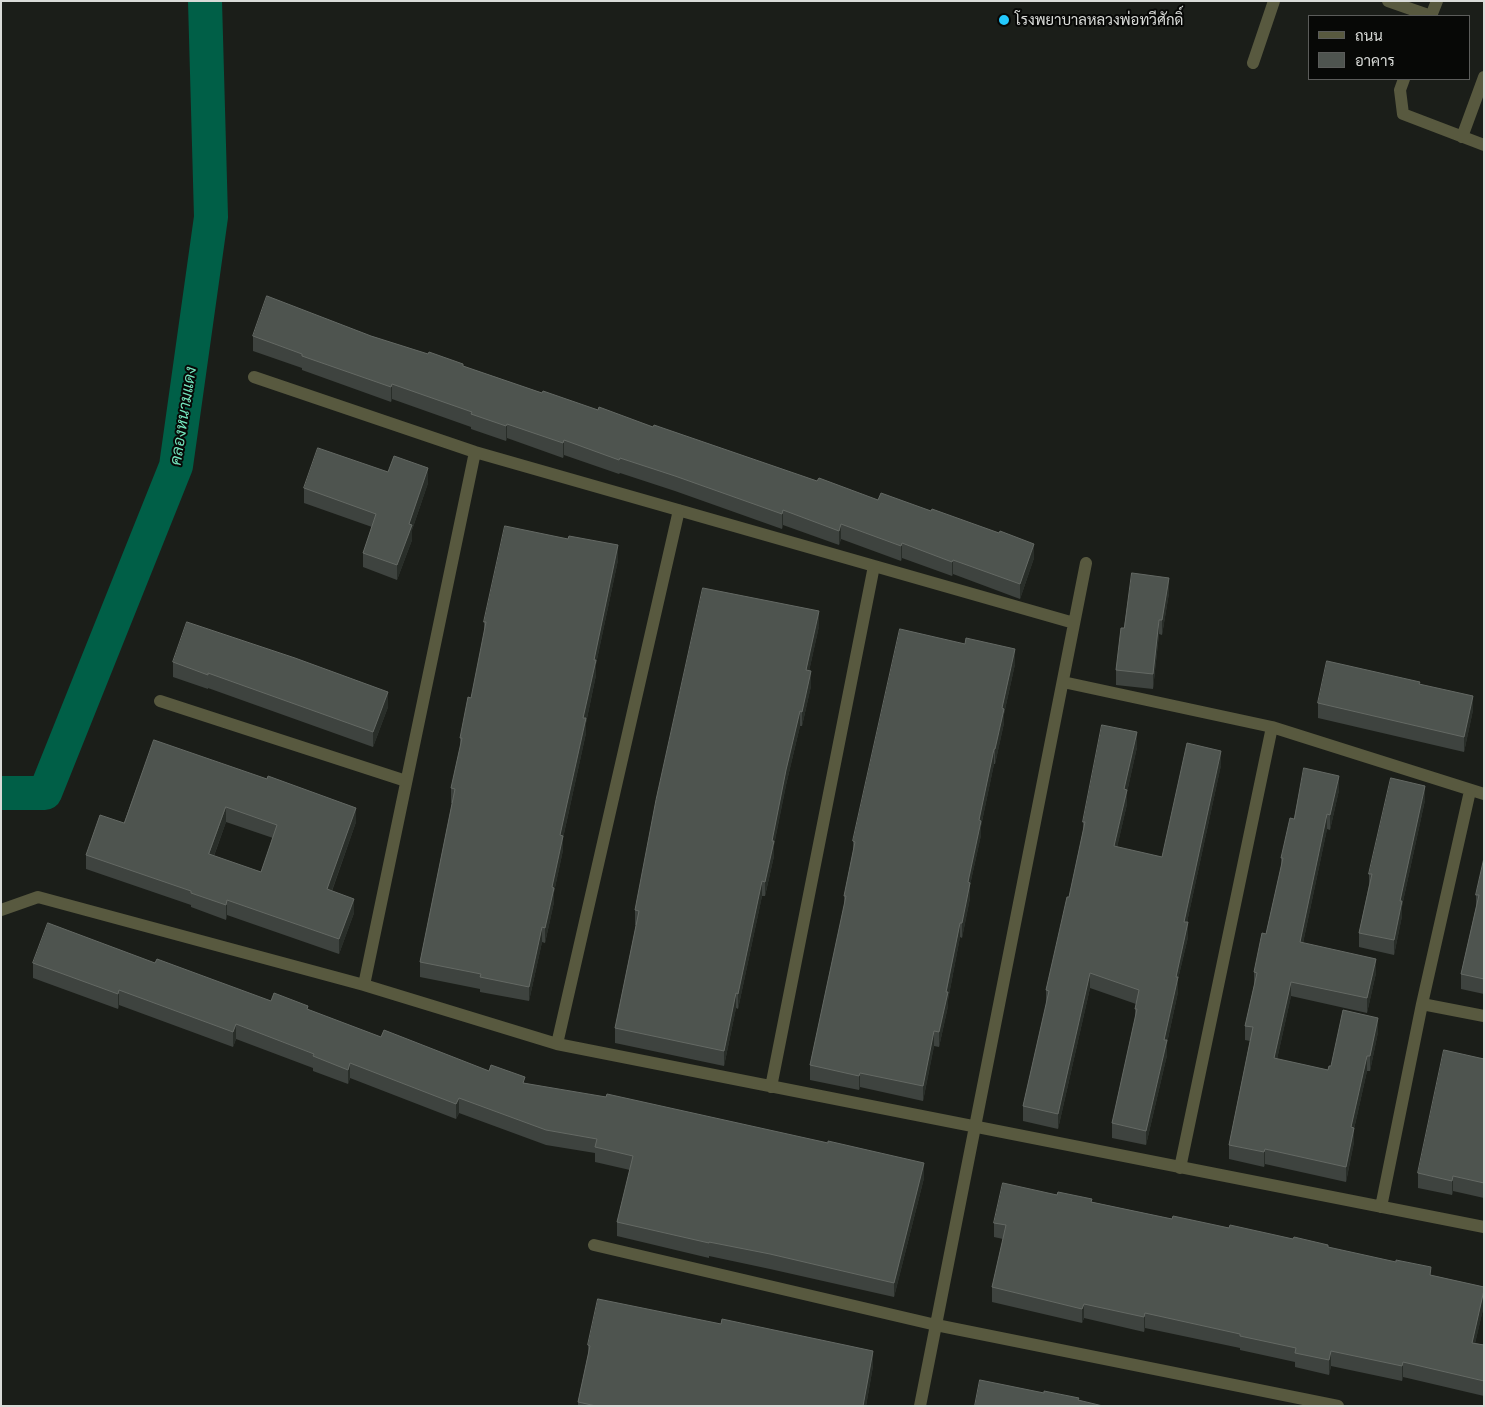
<!DOCTYPE html>
<html>
<head>
<meta charset="utf-8">
<style>
  body { margin:0 }
  #map { position:relative; width:1485px; height:1407px; overflow:hidden; background:#1b1e19; font-family:"Exo 2",Sarabun,sans-serif }
  canvas { display:block }
  .frame { position:absolute; inset:0; border:2px solid #d9dbd8; pointer-events:none }
  .legend { position:absolute; left:1308px; top:15px; width:162px; height:65px; box-sizing:border-box; background:#070806; border:1px solid #5b5c5a; margin:0; padding:6px 9px; list-style:none; font-size:15px; color:#d9dbd8 }
  .legend li { display:flex; align-items:center; gap:10px; height:25px }
  .legend b { width:25px; border:1px solid #5b5c5a }
</style>
</head>
<body>
<div id="map">
<canvas width="1485" height="1407"></canvas>
<div class="frame"></div>
<ul class="legend">
<li><b style="height:6px;background:#58593f"></b>ถนน</li>
<li><b style="height:14px;background:#4e544f"></b>อาคาร</li>
</ul>
</div>
<script>
const ctx = document.querySelector('canvas').getContext('2d');
ctx.lineJoin = 'round';
function strokePath(path, color, width, dash) {
  ctx.strokeStyle = color;
  ctx.lineWidth = width;
  ctx.lineCap = dash ? 'butt' : 'round';
  ctx.setLineDash(dash || []);
  ctx.stroke(path);
}
function fillPath(path, color) {
  ctx.fillStyle = color;
  ctx.fill(path, 'evenodd');
}
function write(font, color, halo, rows, align = 'center') {
  ctx.font = font + ' "Exo 2",Sarabun,sans-serif';
  ctx.lineWidth = 4;
  ctx.setLineDash([]);
  ctx.textBaseline = 'middle';
  ctx.strokeStyle = halo;
  ctx.fillStyle = color;
  for (const [text, x, y, turn = 0] of rows) {
    ctx.save();
    ctx.translate(x, y);
    ctx.rotate((+turn || 0) * Math.PI / 180);
    ctx.textAlign = isNaN(turn) ? turn : align;
    if (halo) ctx.strokeText(text, 0, 0);
    ctx.fillText(text, 0, 0);
    ctx.restore();
  }
}
strokePath(new Path2D(`
  M1,793h44l131,-327 35,-249 -6,-216`), '#005f47', 34);
strokePath(new Path2D(`
  M1388,1l43,15
  M1431,16l6,-15
  M1404,79l-4,11 3,24 81,31
  M1462,137l22,-60`), '#58593f', 12);
strokePath(new Path2D(`
  M1253,63l21,-62
  M254,377l221,75 599,171
  M1063,682l209,45 212,67
  M160,701l246,80
  M1,910l37,-13 326,88 193,59 927,183
  M364,985l111,-533
  M1422,1004l62,12
  M557,1044l122,-534
  M771,1087l103,-521
  M1180,1168l92,-441
  M1381,1207l41,-203 48,-213
  M594,1245l342,80 402,81
  M920,1406l166,-843`), '#58593f', 12);
fillPath(new Path2D(`
  M253,336h118l92,30 79,27 111,34 381,131 -14,41 -67,-25 -1,2 -50,-18 -1,3 -60,-22 -2,6 -56,-20 -1,4 -107,-38 -55,-18 -1,1 -55,-19 -1,3 -56,-20 -1,3 -35,-12v-2l-79,-28 -1,3 -89,-32v-2l-49,-17z
  M388,472l40,11 -16,47v10l-15,40 -34,-13v-14l9,-26 -68,-24v-15z
  M618,560l-22,104v11l-10,48v10l-23,105v12l-9,42v10l-9,41 -3,-1 -13,59 -49,-9v-3l-60,-12v-15l32,-159h-1v-15l9,-37v-13l11,-40 13,-62v-14z
  M1169,593l-7,42 -3,-1 -6,55 -37,-4v-15l8,-42z
  M819,626l-10,45 2,15 -9,40h-2l-14,59 -12,60v11l-9,40h-3l-24,113 -2,-1 -12,58 -109,-23v-15l21,-103h-1v-15z
  M173,662l215,45 -15,40 -165,-59v1l-35,-12z
  M1015,664l-11,50v9l-9,41h-1l-13,62v9l-11,50v13l-8,40 -2,-1 -12,63v6l-9,41 -5,-1 -11,55 -63,-14 -1,3 -49,-10v-15l34,-158v-11l9,-44v-11z
  M1420,685l53,25 -9,42 -146,-34v-15z
  M154,740l202,82 -24,69 22,22 -15,41 -112,-39 -1,5 -35,-13v-2l-105,-36v-14l38,-32zM226,822l47,16 -12,34 -47,-16z
  M1137,747l-10,45v12l-10,43 45,10 59,-92 -34,157 1,15 -10,42v13l-11,51v12l-21,90 -34,-7v-15l23,-103v-11l1,-5 -46,-16 -32,141 -35,-8v-15l23,-101v-15l23,-93 14,-66v-9z
  M1339,790l-9,40 -3,-1 -24,114 73,30 -9,40 -76,-17 -14,63 51,11 50,-38 -8,39h-3l-13,58v13l-8,40 -81,-18 -1,3 -35,-8v-14l21,-104 -5,-1v-14l9,-40v-14l12,-38 15,-67v-9l13,-39z
  M1425,800l-23,106v10l-8,39 -35,-8v-14l10,-48v-11z
  M1484,858v136l-23,-5v-15l15,-67v-12z
  M33,963h122l116,38 37,9 73,27 108,34 36,12 399,95 -30,119 -124,-28 -61,-13v2l-92,-22v-14l13,-52 -35,-8v-9l-49,-8 -87,-32 -3,6 -106,-41 -2,6 -35,-13v-3l-77,-29 -3,8 -114,-42 -1,4 -85,-31z
  M1484,1059v139l-31,-7 -1,4 -34,-7v-15z
  M1092,1202l80,17 57,9 99,19 103,28 53,12v18l-9,38 9,2v51l-81,-19 -1,4 -71,-15 -2,9 -34,-8v-5l-55,-12v-2l-95,-20 -1,4 -60,-14 -2,5 -90,-21v-15l11,-48 -9,-2v-14z
  M588,1345l285,21 -7,40h-288v-4l10,-47z`), '#3e433f');
fillPath(new Path2D(`
  M392,384v15l-1,3v-15z
  M507,424v14l-1,3v-15z
  M564,440v15l-1,3v-15z
  M428,468v15l-16,47v10l-15,40v-15l12,-41z
  M783,510v15l-1,4v-15z
  M841,524v15l-2,6v-14z
  M902,543v15l-1,3v-15z
  M1034,544v14l-14,41v-15z
  M618,545v15l-22,104v11l-10,48v10l-23,105v12l-9,42v10l-9,41v-15l15,-93 34,-175z
  M953,560v14l-1,2v-14z
  M1169,578v15l-7,42v-15z
  M819,611v15l-13,59v-15z
  M1159,620v14l-6,55v-15z
  M1015,649v15l-11,50v9l-9,41v-15l7,-41z
  M811,671v15l-9,40v-14z
  M388,692v15l-15,40v-15z
  M1473,696v14l-9,42v-15z
  M800,711v15l-14,59 -12,60v11l-9,40v-14l7,-41 14,-71z
  M1137,732v15l-10,45v12l-13,57v-15l10,-57z
  M994,749v15l-13,62v9l-11,50v13l-8,40v-15l6,-41 11,-62z
  M1221,751v14l-37,171v-14z
  M1339,776v14l-9,40v-15z
  M1425,786v14l-23,106v10l-8,39v-15l6,-39z
  M226,807v15l-17,47v-15z
  M356,808v14l-29,82v-15z
  M1327,814v15l-27,128v-15z
  M762,881v15l-24,113v-15z
  M354,899v14l-15,41v-15z
  M227,900v15l-1,5v-15z
  M1188,922v15l-10,42v13l-11,51v12l-21,90v-14l30,-154z
  M960,923v14l-12,63v6l-9,41v-15z
  M542,927v15l-13,59v-14z
  M1376,959v14l-9,40v-15z
  M1090,973v15l-32,141v-15z
  M1291,982v14l-17,77v-15z
  M119,990v15l-1,4v-15z
  M736,993v15l-12,58v-15z
  M1378,1018v14l-8,39v-15z
  M236,1024v15l-3,8v-15z
  M934,1031v15l-11,55v-15z
  M1367,1056v15l-13,58v13l-8,40v-15l5,-40z
  M350,1063v15l-2,6v-14z
  M860,1073v14l-1,3v-14z
  M459,1098v15l-3,6v-15z
  M1265,1149v15l-1,3v-15z
  M924,1163v15l-30,119v-14z
  M1453,1176v15l-1,4v-14z
  M1484,1290v15l-12,52v-14z
  M1084,1304v14l-2,5v-14z
  M1145,1313v15l-1,4v-15z
  M873,1351v15l-7,40h-3z
  M1331,1351v15l-2,9v-15z
  M1403,1362v15l-1,4v-15z`), '#292e29');
const building = new Path2D(`
  M267,296l104,40 57,18 1,-2 34,12v2l79,27 1,-2 55,19 1,-3 54,20 1,-2 163,56 2,-3 59,22 3,-7 50,18 1,-2 67,24 1,-2 34,13 -14,40 -67,-24 -1,2 -50,-19 -1,3 -60,-22 -2,7 -56,-21 -1,4 -107,-38 -55,-18 -1,2 -55,-20 -1,3 -56,-19 -1,2 -35,-12 1,-2 -80,-28 -1,3 -89,-31v-2l-49,-18z
  M318,448l70,24 6,-16 34,12 -19,56 3,1 -15,40 -34,-12 13,-39 -72,-26z
  M505,526l63,13 1,-3 49,9 -24,115h2l-13,58h3l-26,117 3,1 -11,51 2,1 -9,40 -3,-1 -13,60 -49,-10 1,-3 -61,-12 35,-173 -4,-1 11,-50h-2l8,-41 3,1 15,-76h-2z
  M1132,573l37,5 -7,42h-3l-6,54 -37,-4 5,-42h3z
  M703,588l116,23 -13,59 5,1 -9,41 -2,-1 -14,59 -14,71h2l-9,41 -3,-1 -24,113 -2,-1 -12,58 -109,-23 24,-117 -4,-1 21,-110z
  M187,622l108,36 93,34 -15,40 -165,-59v2l-35,-13z
  M900,629l65,15 1,-6 49,11 -13,59 2,1 -9,40h-1l-15,71 2,1 -13,61 2,1 -8,40h-2l-14,69h2l-9,40 -5,-1 -11,55 -63,-13 -1,3 -49,-11 36,-169h-2l11,-54 -2,-1z
  M1327,661l93,21 -1,2 54,12 -9,41 -146,-34z
  M1102,725l35,7 -13,57 3,1 -13,56 48,11 25,-114 34,8 -37,171h4l-12,55h2l-14,63h3l-21,91 -34,-8 25,-114h-2l4,-19 -49,-17 -32,141 -35,-8 26,-115 -3,-1 21,-93h2l16,-75h-2z
  M154,740l113,39 1,-3 88,32 -29,81 27,10 -15,40 -112,-39 -1,5 -35,-12v-2l-105,-36 14,-40 24,8zM226,807l51,18 -16,47 -52,-18z
  M1304,768l35,8 -9,39 -3,-1 -27,128 76,17 -9,39 -76,-16 -17,76 54,12 1,-4h2l12,-56 35,8 -8,38h-3l-16,71 3,1 -8,39 -81,-18 -1,3 -35,-7 24,-118 -8,-1 12,-53 -3,-1 8,-39 4,1 17,-76h-2l9,-40 4,1z
  M1391,778l34,8 -25,115h2l-8,39 -35,-7 13,-59h-3z
  M1484,858v121l-23,-5 18,-79h-3z
  M48,923l107,40 2,-4 114,42 3,-8 34,13 -1,3 74,28 3,-7 105,41 2,-6 34,12 -2,6 83,14 1,-3 221,49v-2l96,22 -30,120 -124,-29 -61,-12v1l-92,-21 16,-66 -38,-9 2,-8 -51,-9 -87,-32 -3,6 -106,-41 -2,7 -35,-14 1,-2 -78,-30 -3,8 -114,-42 -1,4 -85,-31z
  M1444,1050l40,9v124l-31,-7 -1,5 -34,-8z
  M1003,1183l54,12 1,-3 34,7 -1,3 81,17 1,-3 56,12 1,-3 63,14 1,-2 34,8v2l68,15v-2l35,7 -1,8 54,12v3l-12,53 12,2v36l-81,-19 -1,4 -71,-15 -2,9 -34,-7 1,-5 -56,-12v-2l-95,-21 -1,4 -60,-13 -2,5 -90,-22 14,-62 -12,-2z
  M598,1299l123,25 1,-5 151,32 -10,55h-267l-18,-4 12,-56 -2,-1z
  M980,1380l64,13v-2l35,7 -1,2 25,6h-128z`);
fillPath(building, '#4e544f');
strokePath(building, '#646964', 1);
for (const [x, y, r, color] of [
  [1004,20,6,"#23c9fe"]
]) {
  const dot = new Path2D();
  dot.arc(x, y, r, 0, 2 * Math.PI);
  ctx.fillStyle = color;
  ctx.fill(dot);
  strokePath(dot, '#070806', 2);
}
write('15px', '#d9dbd8', '#070806', [
  ["โรงพยาบาลหลวงพ่อทวีศักดิ์",1015,20]
], 'left');
write('italic 16px', '#74e4bd', '#070806', [
  ["คลองหนามแดง",183,416,-81]
]);
</script>
</body>
</html>
